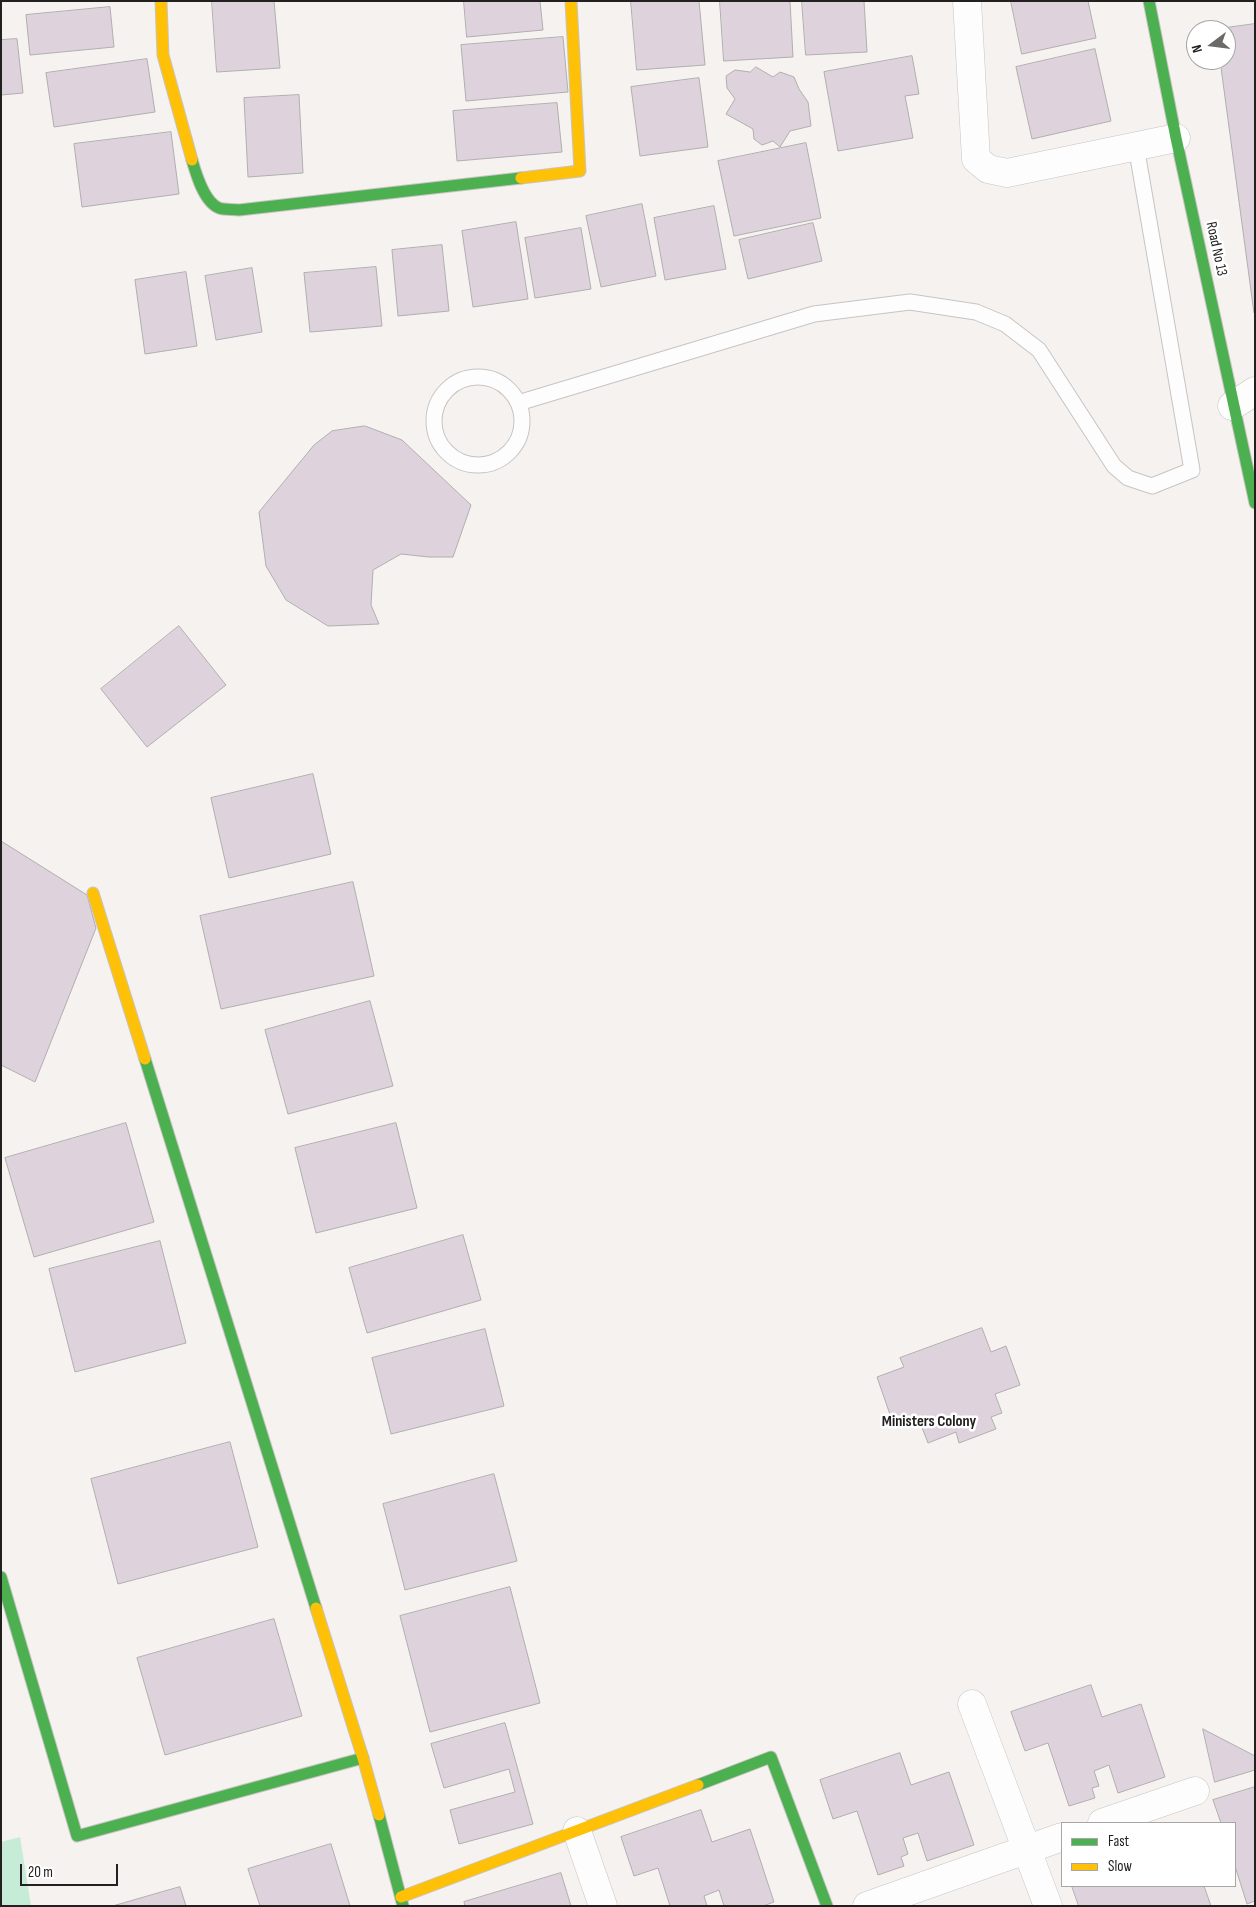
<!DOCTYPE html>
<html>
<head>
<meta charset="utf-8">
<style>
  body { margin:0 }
  #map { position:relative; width:1256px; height:1907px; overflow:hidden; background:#f5f2ef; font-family:"Sofia Sans Condensed",sans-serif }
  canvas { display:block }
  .frame { position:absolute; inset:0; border:2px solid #232120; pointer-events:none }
  .legend { position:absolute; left:1061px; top:1822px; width:175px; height:65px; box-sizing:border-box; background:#fff; border:1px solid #a7a6a6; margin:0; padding:6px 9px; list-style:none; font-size:15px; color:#232120 }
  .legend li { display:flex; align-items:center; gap:10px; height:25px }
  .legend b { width:25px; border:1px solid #a7a6a6 }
  .north { position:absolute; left:1186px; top:20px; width:50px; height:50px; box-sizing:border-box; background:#fff; border:1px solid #a7a6a6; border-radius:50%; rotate:255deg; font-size:14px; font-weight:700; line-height:20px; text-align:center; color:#232120 }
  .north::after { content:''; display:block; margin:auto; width:18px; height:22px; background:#6c6a68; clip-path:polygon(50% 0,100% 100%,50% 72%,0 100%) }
  .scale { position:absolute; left:20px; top:1864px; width:98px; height:22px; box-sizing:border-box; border:2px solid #232120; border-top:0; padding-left:6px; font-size:15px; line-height:18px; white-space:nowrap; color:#232120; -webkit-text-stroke:4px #fff; paint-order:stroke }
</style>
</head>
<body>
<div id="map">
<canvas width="1256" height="1907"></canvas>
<div class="frame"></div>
<ul class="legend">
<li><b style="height:6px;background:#4caf50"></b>Fast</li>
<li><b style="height:6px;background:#ffc107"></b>Slow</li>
</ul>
<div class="north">N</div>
<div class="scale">20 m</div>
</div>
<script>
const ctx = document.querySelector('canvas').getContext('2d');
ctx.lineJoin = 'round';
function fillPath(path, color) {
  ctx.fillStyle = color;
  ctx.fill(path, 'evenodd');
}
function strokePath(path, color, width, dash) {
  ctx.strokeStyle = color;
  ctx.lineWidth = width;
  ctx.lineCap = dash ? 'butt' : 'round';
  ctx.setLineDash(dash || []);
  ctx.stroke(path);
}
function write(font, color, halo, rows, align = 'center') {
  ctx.font = font + ' "Sofia Sans Condensed",sans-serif';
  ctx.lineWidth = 5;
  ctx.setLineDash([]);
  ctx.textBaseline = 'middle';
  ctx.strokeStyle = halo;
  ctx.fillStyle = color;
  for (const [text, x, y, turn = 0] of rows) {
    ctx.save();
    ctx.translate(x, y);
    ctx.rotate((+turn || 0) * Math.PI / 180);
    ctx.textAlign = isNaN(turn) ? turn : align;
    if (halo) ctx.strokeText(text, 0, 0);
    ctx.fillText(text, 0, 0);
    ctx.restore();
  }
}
fillPath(new Path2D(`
  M20,1837l11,69h-30v-64z`), '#c6ebd6');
const building = new Path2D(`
  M212,1h62l6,67 -63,4z
  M464,1h76l3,29 -76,7z
  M631,1h68l6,64 -68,5z
  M720,1h70l3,56 -69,4z
  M802,1h62l3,51 -61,3z
  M1011,1h77l8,37 -74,16z
  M110,7l4,40 -84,8 -4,-40z
  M1255,24v289h-1l-34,-253h6v-30l-10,-1z
  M563,37l5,55 -102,9 -5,-56z
  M17,39l6,54 -22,2v-55z
  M1095,49l16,72 -79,18 -16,-72z
  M912,56l7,38 -14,2 8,42 -75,13 -14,-79z
  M147,59l8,53 -101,15 -8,-54z
  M756,67l17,10 7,-5 14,5 5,12 9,13 3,24 -21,5 -10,16 -7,-6 -11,4 -8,-6 -1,-10 -27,-15 9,-15 -8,-11 -1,-12 9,-6 15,2z
  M699,78l9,69 -68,9 -9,-69z
  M299,95l4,78 -55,4 -4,-79z
  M557,103l5,49 -105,9 -4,-50z
  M171,132l8,62 -97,13 -8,-63z
  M806,143l15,75 -87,18 -16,-75z
  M642,204l14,72 -55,11 -15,-71z
  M714,206l12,63 -61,11 -11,-62z
  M516,222l12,77 -55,8 -11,-76z
  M813,223l9,38 -74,18 -9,-39z
  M581,228l10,61 -56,9 -10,-60z
  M442,245l7,66 -51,5 -6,-66z
  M376,267l6,59 -72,6 -6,-59z
  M252,268l10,64 -46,8 -11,-64z
  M186,272l11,74 -52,8 -10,-74z
  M365,426l37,14 69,65 -18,52h-24l-28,-3 -28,16 -2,35 8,19 -51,2 -42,-26 -20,-34 -7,-54 55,-67 18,-14z
  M179,626l47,59 -79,62 -46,-58z
  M313,774l18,80 -102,24 -18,-80z
  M1,841l86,54 9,33 -61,154 -34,-17z
  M353,882l21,94 -153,33 -21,-93z
  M370,1001l23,85 -105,28 -23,-84z
  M126,1123l28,99 -120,35 -29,-99z
  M396,1123l21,85 -101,25 -21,-85z
  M463,1235l18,65 -114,33 -18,-65z
  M160,1241l26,102 -111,29 -26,-103z
  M982,1328l9,24 15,-6 14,39 -25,9 7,19 -11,4 5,12 -37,14 -3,-11 -28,11 -10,-26 -24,9 -17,-49 27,-10 -4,-9z
  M485,1329l19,77 -113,28 -19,-76z
  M230,1442l28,105 -140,37 -27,-105z
  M494,1474l23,87 -112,29 -22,-86z
  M510,1587l30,116 -110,29 -30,-116z
  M274,1619l28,97 -137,39 -28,-97z
  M1091,1685l11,32 39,-13 24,73 -47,16 -9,-28 -15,6 5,15 -7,2 3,10 -26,8 -21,-63 -23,8 -14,-39z
  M505,1723l28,101 -74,20 -9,-34 65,-18 -6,-23 -65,19 -13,-44z
  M1203,1729l52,27v14l-40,12z
  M900,1753l11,32 38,-13 25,73 -47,16 -9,-28 -15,5 5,16 -7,3 3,9 -26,9 -21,-64 -24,8 -13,-39z
  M1255,1787v114l-8,3 -12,-38v-43h-14l-8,-23z
  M701,1810l11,32 38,-13 24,73 -11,4h-39l-5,-16 -15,6 3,10h-37l-12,-38 -24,8 -13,-39z
  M331,1844l19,62h-90l-12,-37z
  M561,1873l10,33h-106l-1,-4z
  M1072,1886h132l7,20h-132z
  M180,1887l6,19h-73z`);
fillPath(building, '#ded3dd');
strokePath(building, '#b0aeae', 1);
const lane = new Path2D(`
  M434 421a44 44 0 1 1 88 0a44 44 0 1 1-88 0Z
  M518,403l296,-89 96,-12 66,10 29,12 34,26 75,116 14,12 24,8 40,-16 -56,-324`);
const street = new Path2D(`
  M967,1l9,158 12,10 19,4 169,-35
  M1232,406l23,-15
  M972,1704l76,202
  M1102,1823l93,-32
  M577,1831l26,75
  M867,1906l195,-69`);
const fast = new Path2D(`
  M1149,1l27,137 79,365
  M192,160c4,14 12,42 27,48 6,2 14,1 20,2l282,-32
  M145,1059l171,549
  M1,1577l76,259 286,-78
  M698,1785l73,-28 56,149
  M379,1815l24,91`);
const slow = new Path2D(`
  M161,1l2,54 29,105
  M521,178l59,-7 -9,-170
  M93,893l52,166
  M316,1608l47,150 16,57
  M401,1897l297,-112`);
strokePath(lane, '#c7c4c2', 17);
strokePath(street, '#c7c4c2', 29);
strokePath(fast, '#c7c4c2', 13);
strokePath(slow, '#c7c4c2', 13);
strokePath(lane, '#fefdfd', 15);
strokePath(street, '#fefdfd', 28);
strokePath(fast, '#4caf50', 11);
strokePath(slow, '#ffc107', 11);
write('15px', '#232120', '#fff', [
  ["Road No 13",1216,249,78]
]);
write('bold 16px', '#232120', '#fff', [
  ["Ministers Colony",929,1422]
]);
</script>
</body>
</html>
